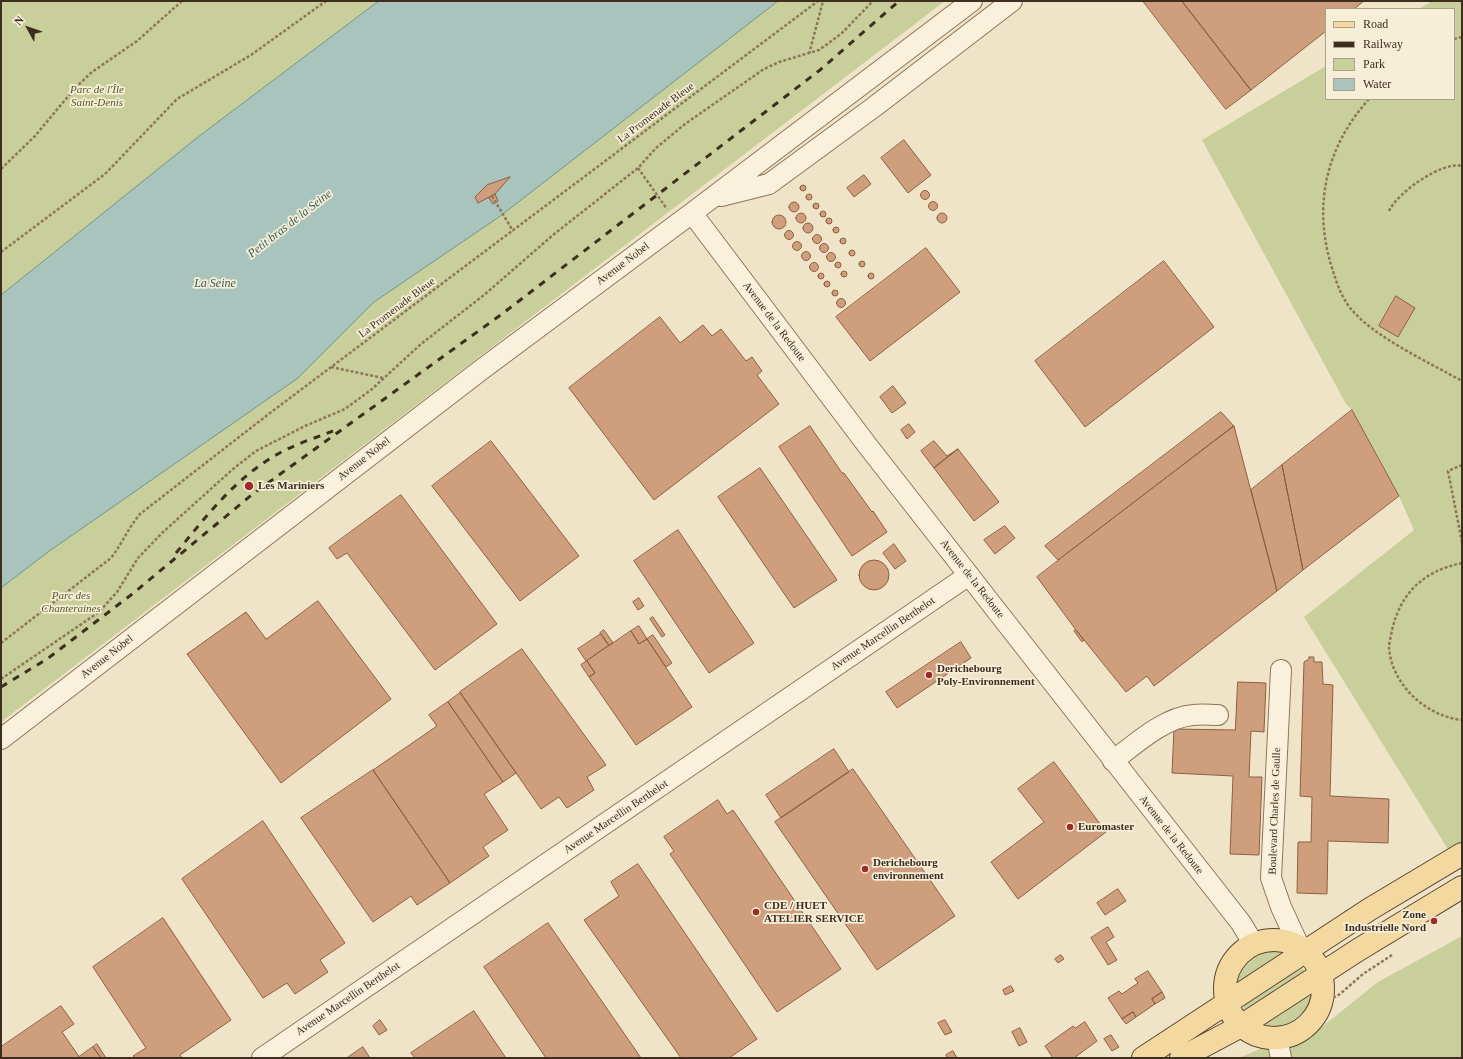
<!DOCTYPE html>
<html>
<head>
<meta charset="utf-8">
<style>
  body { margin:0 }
  #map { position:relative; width:1463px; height:1059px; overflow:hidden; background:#f0e4c8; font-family:Georgia,serif }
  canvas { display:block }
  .frame { position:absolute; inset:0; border:2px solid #3d2e20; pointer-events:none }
  .legend { position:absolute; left:1325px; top:8px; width:130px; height:92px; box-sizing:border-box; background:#f7eed8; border:1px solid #ada18e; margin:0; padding:5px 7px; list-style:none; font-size:12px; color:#3d2e20 }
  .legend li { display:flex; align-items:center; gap:8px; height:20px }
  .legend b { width:20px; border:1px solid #ada18e }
  .north { position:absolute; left:8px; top:8px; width:40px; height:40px; -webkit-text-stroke:3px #f7eed8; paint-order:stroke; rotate:310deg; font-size:11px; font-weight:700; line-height:16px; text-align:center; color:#3d2e20 }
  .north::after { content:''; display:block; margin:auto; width:14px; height:18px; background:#3d2e20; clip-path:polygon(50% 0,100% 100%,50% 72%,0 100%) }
</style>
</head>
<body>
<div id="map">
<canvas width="1463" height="1059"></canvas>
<div class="frame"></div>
<ul class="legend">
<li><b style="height:5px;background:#f3d9a0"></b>Road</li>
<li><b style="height:5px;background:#3d2e20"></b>Railway</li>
<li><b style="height:11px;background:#c9cf9b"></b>Park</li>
<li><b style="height:11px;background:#a9c4bc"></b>Water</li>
</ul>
<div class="north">N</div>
</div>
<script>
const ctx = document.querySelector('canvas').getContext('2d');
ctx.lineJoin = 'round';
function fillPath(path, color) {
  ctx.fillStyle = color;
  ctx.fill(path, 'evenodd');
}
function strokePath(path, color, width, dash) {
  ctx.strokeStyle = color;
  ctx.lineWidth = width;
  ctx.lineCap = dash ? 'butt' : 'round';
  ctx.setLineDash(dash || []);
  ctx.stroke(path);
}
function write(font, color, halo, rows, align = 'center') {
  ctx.font = font + ' Georgia,serif';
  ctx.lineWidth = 3.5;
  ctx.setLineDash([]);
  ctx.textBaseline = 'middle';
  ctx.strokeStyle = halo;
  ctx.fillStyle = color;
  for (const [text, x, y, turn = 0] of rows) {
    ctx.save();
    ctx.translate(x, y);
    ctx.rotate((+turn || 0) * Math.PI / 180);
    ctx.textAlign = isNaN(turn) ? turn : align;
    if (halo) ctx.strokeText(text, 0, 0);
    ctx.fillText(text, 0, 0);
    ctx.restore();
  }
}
fillPath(new Path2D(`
  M1,1h378l-181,136 -197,158z
  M778,1h167l-944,721v-134l47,-36 250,-174 76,-76 125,-85z
  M1432,1h30v871l-158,-255 110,-87 -15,-34 -47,-86 -6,-6 -144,-264 124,-74v33h128v-90h-35z
  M1462,936v122h-223l21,-9 30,-1 18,-10 70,-56z
  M1269,950l13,1 2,2 -48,31c2,-18 16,-29 33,-34z
  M1302,968l3,3 -2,2 -55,36h-5l1,-3z
  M1310,995l3,2c-6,18 -30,41 -51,29z`), '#c9cf9b');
const water = new Path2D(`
  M379,1h399l-279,216 -125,85 -76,76 -250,174 -47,36v-293l197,-158z`);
fillPath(water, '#a9c4bc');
strokePath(water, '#6f938a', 1);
const building = new Path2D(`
  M1143,1h39l69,89 -25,19z
  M1182,1h182l-10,8h-28v22l-75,59z
  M904,140l27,35 -23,18 -27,-35z
  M864,175l7,9 -17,13 -7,-9z
  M510,177l-15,17 -17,9 -3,-6 12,-12z
  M800 188a3 3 0 1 1 6 0a3 3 0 1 1-6 0Z
  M920.5 195a4.5 4.5 0 1 1 9 0a4.5 4.5 0 1 1-9 0Z
  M806 197a3 3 0 1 1 6 0a3 3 0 1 1-6 0Z
  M495,194l3,7 -5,3 -4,-6z
  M928.5 206a4.5 4.5 0 1 1 9 0a4.5 4.5 0 1 1-9 0Z
  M789 207a5 5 0 1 1 10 0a5 5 0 1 1-10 0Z
  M813 206a3 3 0 1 1 6 0a3 3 0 1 1-6 0Z
  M820 214a3 3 0 1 1 6 0a3 3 0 1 1-6 0Z
  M796 218a5 5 0 1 1 10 0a5 5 0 1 1-10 0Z
  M937 218a5 5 0 1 1 10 0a5 5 0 1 1-10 0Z
  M772 222a7 7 0 1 1 14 0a7 7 0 1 1-14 0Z
  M826 221a3 3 0 1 1 6 0a3 3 0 1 1-6 0Z
  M803 228a5 5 0 1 1 10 0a5 5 0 1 1-10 0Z
  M833 230a3 3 0 1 1 6 0a3 3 0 1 1-6 0Z
  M784.5 235a4.5 4.5 0 1 1 9 0a4.5 4.5 0 1 1-9 0Z
  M812.5 239a4.5 4.5 0 1 1 9 0a4.5 4.5 0 1 1-9 0Z
  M840 241a3 3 0 1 1 6 0a3 3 0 1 1-6 0Z
  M792.5 246a4.5 4.5 0 1 1 9 0a4.5 4.5 0 1 1-9 0Z
  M819.5 248a4.5 4.5 0 1 1 9 0a4.5 4.5 0 1 1-9 0Z
  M926,248l34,44 -90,69 -34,-44z
  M849 253a3 3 0 1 1 6 0a3 3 0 1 1-6 0Z
  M801.5 256a4.5 4.5 0 1 1 9 0a4.5 4.5 0 1 1-9 0Z
  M826.5 257a4.5 4.5 0 1 1 9 0a4.5 4.5 0 1 1-9 0Z
  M859 264a3 3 0 1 1 6 0a3 3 0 1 1-6 0Z
  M1164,261l50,66 -129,100 -50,-66z
  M835 265a3 3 0 1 1 6 0a3 3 0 1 1-6 0Z
  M809.5 267a4.5 4.5 0 1 1 9 0a4.5 4.5 0 1 1-9 0Z
  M841 274a3 3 0 1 1 6 0a3 3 0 1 1-6 0Z
  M818 276a3 3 0 1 1 6 0a3 3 0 1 1-6 0Z
  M868 276a3 3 0 1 1 6 0a3 3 0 1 1-6 0Z
  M824 284a3 3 0 1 1 6 0a3 3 0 1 1-6 0Z
  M832 293a3 3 0 1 1 6 0a3 3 0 1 1-6 0Z
  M1396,296l19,12 -17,29 -19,-11z
  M836.5 303a4.5 4.5 0 1 1 9 0a4.5 4.5 0 1 1-9 0Z
  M660,317l20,26 23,-18 9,11 9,-7 25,32 6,-4 10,14 -5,4 22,29 -125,96 -85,-112z
  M893,386l13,17 -14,10 -12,-16z
  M1352,410l47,86 -96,74 -21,-105z
  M1221,412l13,14 -176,134 -13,-14z
  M909,424l6,8 -8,7 -6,-9z
  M810,426l32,47h2l28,39 1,-1 14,21 -35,24 -73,-109z
  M1234,426l43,165 -123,95 -7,-10 -21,16 -50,-62 -39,-53z
  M491,441l88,115 -59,45 -88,-115z
  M934,441l13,15 11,-7 -24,19 -13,-17z
  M958,449l41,53 -25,19 -40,-53z
  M1282,465l21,105 -26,21 -26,-101z
  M760,468l77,112 -43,28 -76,-111z
  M401,495l96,129 -62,46 -88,-117 -10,6 -8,-11z
  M1005,526l10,12 -20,16 -11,-14z
  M678,530l76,113 -45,30 -75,-112z
  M894,544l12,17 -11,8 -12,-16z
  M859 575a15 15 0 1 1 30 0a15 15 0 1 1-30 0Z
  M639,598l5,8 -6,4 -5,-8z
  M318,601l73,98 -110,84 -94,-129 59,-42 20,27z
  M653,617l12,18 -3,2 -12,-18z
  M639,626l8,13 -8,5 -8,-13z
  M604,630l9,13 -4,3 -9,-13z
  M1076,630l8,10 -2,2 -8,-11z
  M631,631l8,13 8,-5 45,68 -56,38 -47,-68 6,-4 -8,-12z
  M601,634l8,11 -23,16 -8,-12z
  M653,635l19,28 -6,4 -19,-28z
  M961,642l10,16 -74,50 -11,-16z
  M522,649l84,116 -19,12 7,13 -27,18 -8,-11 -18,12 -81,-117z
  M1309,657h5v5h8l1,22 10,1 -3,111 59,3 -1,44 -60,-2 -1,53 -30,-1 1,-51h13l1,-45 -12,-1 4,-134 5,-3z
  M587,661l8,12 -6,4 -8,-12z
  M1238,682l28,1 -2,49 -13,-1 -2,46h13l-3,78 -29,-1 3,-78 -61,-3 2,-44 61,1z
  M460,693l56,80 -13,9 -55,-80z
  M448,702l55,80 -19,12 24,36 -25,17 6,9 -39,27 -77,-113 64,-44 -8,-11z
  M834,749l15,23 -68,46 -15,-23z
  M1054,762l52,70 -88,67 -27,-37 53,-40 -26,-33z
  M853,769l102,147 -78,54 -102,-148z
  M373,770l77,113 -33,22 -6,-9 -38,26 -72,-104z
  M718,800l9,14 6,-4 108,159 -64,43 -107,-158 4,-3 -10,-14z
  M263,821l82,122 -25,17 8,12 -33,22 -8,-11 -24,15 -81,-119z
  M638,864l119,175 -28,19h-48l-97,-138 35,-24 -8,-14z
  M1118,889l8,12 -21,14 -8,-12z
  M163,918l68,102 -51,35 2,3h-47l-2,-2 13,-8 -53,-81z
  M548,923l93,135h-95l-62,-91z
  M1108,927l6,10 -8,5 11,18 -9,5 -17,-27z
  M1061,955l3,4 -6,4 -3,-4z
  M1148,971l14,21 -10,7 3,5 -19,13 -3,-5 -11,7 -14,-21 11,-7 3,3 16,-11 -3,-4z
  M1011,986l3,5 -9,4 -2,-5z
  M1162,992l3,6 -10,6 -3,-5z
  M61,1006l13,18 -12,8 18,26h-79v-11z
  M474,1011l32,47h-91l-4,-5z
  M1133,1012l3,5 -10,7 -4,-5z
  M380,1020l7,10 -8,5 -6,-9z
  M945,1020l7,12 -7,3 -7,-12z
  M1085,1022l12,19 -23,17h-21l-8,-12 28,-20 2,2z
  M1020,1028l7,14 -8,4 -7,-14z
  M1111,1035l8,12 -7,4 -8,-12z
  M97,1044l9,14h-5l-8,-11z
  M93,1047l8,11h-21l-1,-1z
  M363,1047l7,11h-23z
  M953,1051l4,7h-10l-1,-3z`);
fillPath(building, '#cf9f7d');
strokePath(building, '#8d5f41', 1);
const minor = new Path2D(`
  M721,196l48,-12 105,-77 138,-106
  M692,213l175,232 374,478 12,20
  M1281,670l-10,208 10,29 18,39
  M1,739l480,-369 211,-157 280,-212
  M1113,761c22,-17 52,-44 80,-46 9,-1 17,0 25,0
  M1277,1038l4,20
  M262,1058l707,-483`);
const major = new Path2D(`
  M1225 989a49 49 0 1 1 98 0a49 49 0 1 1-98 0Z
  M1143,1058l227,-149 92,-55
  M1181,1058l60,-32 117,-76 104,-63`);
strokePath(minor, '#8d765c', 22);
strokePath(major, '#5b4430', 24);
strokePath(new Path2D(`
  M1454,39l8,-2
  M809,54l14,-53
  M1369,99c-44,49 -57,109 -36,172 4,13 9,27 18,38 23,28 79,54 111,72
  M638,168l29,41
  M1,169l34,-33 40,-48 17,-16 45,-31 45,-40
  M492,196l21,35
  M1389,211c9,-19 53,-50 73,-45
  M1,252l104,-78 72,-75 74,-44 75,-54
  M331,367l52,11
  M1462,465l-14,6 14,71
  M1462,563c-38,8 -61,29 -70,67 -1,6 -3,13 -3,18 3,37 37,68 73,72
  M1,643l110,-85c11,-14 17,-30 29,-44l130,-101 548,-412
  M1,679l98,-67 18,-20 21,-34 24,-25 71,-64 23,-18 49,-25 40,-17 27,-20 49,-45 63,-49 69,-60 85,-67 18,-20 29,-24 79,-55 15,-7 40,-12 22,-16 32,-33
  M1320,1005l20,-11 23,-20 29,-19`), '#8d765c', 2.5, [3, 2]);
strokePath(minor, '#faf1dc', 20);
strokePath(major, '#f3d9a0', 22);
strokePath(new Path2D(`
  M176,553c29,-35 56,-71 95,-95 19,-12 41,-19 62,-27
  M1,687l46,-28 84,-64 123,-102 248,-179 318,-244 79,-69`), '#3d2e20', 3, [7, 7]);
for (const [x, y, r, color] of [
  [249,486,5,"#9e2a2b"],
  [929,675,4,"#9e2a2b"],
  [1070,827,4,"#9e2a2b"],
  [865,869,4,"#9e2a2b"],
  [756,912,4,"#9e2a2b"],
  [1434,921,4,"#9e2a2b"]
]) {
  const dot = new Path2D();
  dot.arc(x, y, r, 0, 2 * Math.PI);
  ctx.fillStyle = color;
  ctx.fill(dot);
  strokePath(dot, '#f7eed8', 1.5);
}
write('italic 11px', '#4d5a26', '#f7eed8', [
  ["Parc de l'Île",97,90],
  ["Saint-Denis",97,103],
  ["Parc des",71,596],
  ["Chanteraines",71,609]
]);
write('11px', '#3d2e20', '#f7eed8', [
  ["La Promenade Bleue",656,113,-37],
  ["Avenue Nobel",623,264,-37],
  ["La Promenade Bleue",397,308,-37],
  ["Avenue de la Redoute",774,322,53],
  ["Avenue Nobel",364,459,-38],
  ["Avenue de la Redoute",972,579,52],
  ["Avenue Marcellin Berthelot",883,634,-34],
  ["Avenue Nobel",107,657,-38],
  ["Boulevard Charles de Gaulle",1275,811,-88],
  ["Avenue Marcellin Berthelot",616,817,-34],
  ["Avenue de la Redoute",1171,835,52],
  ["Avenue Marcellin Berthelot",348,999,-34]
]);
write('bold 11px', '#3d2e20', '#f7eed8', [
  ["Les Mariniers",258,486],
  ["Derichebourg",937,669],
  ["Poly-Environnement",937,682],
  ["Euromaster",1078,827],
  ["Derichebourg",873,863],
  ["environnement",873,876],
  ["CDE / HUET",764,906],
  ["ATELIER SERVICE",764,919],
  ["Zone",1426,915,"right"],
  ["Industrielle Nord",1426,928,"right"]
], 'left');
write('italic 12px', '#2f5d5a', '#f7eed8', [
  ["Petit bras de la Seine",290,224,-38],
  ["La Seine",215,284]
]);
</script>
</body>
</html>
